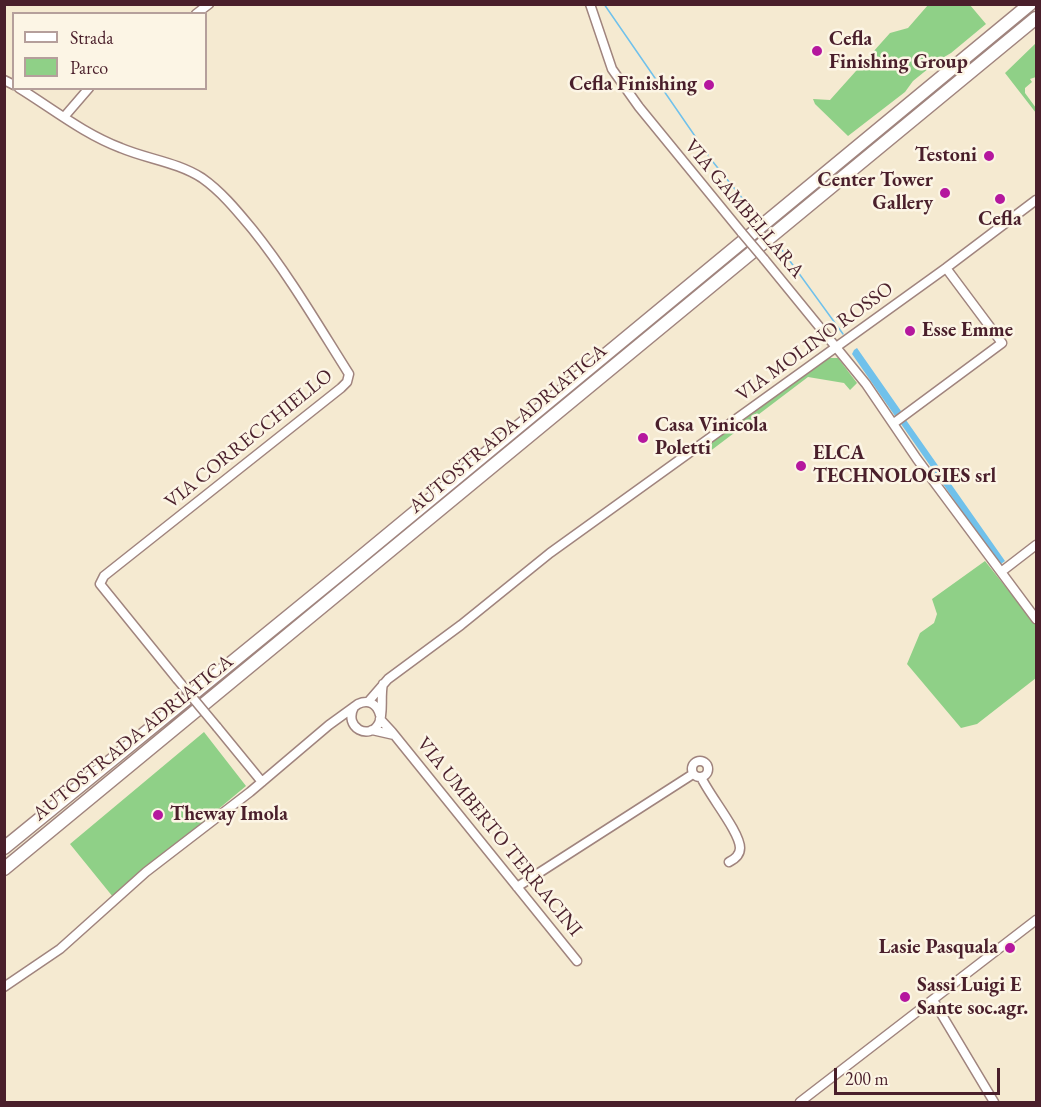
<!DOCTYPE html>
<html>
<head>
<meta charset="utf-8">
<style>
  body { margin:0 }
  #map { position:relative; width:1041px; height:1107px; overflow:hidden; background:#f5ead1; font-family:"EB Garamond",serif }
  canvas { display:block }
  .frame { position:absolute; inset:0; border:6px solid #4a1f2b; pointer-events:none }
  .legend { position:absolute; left:12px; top:12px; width:195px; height:78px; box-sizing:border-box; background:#fcf5e5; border:2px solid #b59f9b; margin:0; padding:8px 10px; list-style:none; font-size:18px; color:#4a1f2b }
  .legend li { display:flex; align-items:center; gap:12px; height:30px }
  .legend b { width:30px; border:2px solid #b59f9b }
  .scale { position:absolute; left:834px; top:1068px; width:166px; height:27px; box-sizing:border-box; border:3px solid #4a1f2b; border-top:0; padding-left:8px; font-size:18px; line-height:21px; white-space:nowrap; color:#4a1f2b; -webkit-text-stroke:4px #fcf5e5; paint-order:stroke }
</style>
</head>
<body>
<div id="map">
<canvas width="1041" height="1107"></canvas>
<div class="frame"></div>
<ul class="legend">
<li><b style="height:8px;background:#fff"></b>Strada</li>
<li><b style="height:16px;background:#8fd087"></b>Parco</li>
</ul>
<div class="scale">200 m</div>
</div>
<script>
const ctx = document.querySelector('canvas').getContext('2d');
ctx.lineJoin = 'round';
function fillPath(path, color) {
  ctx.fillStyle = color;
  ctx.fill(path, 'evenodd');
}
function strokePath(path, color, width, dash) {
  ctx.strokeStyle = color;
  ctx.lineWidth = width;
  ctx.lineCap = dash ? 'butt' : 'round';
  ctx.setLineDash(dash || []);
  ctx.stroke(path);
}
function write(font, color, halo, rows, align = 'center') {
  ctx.font = font + ' "EB Garamond",serif';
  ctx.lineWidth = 5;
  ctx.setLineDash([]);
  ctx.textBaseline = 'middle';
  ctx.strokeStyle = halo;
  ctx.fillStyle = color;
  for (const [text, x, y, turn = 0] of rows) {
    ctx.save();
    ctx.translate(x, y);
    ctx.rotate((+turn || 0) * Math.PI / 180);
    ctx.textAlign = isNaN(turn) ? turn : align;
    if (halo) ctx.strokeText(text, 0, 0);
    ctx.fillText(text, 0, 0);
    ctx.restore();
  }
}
fillPath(new Path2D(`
  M928,5h42l16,19 -35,29 -12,7 -26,21 -8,11 -57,44 -33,-32 -2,-5 17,1 60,-67 18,-5z
  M1036,43v34l-6,2 2,3 -7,6v5l11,15v5l-31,-40z
  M825,358h13l19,25 -7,7 -6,-7 -36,-6 -99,75 -4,-5z
  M985,561l51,64v53l-59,46 -16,4 -54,-64 13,-31 14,-10 3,-9 -5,-15z
  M204,732l42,54 -133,111 -43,-53z`), '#8fd087');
fillPath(new Path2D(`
  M857,348l44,63 -6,5 -43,-62 2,-4z
  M906,420l99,141 -4,3 -5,-4 -95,-136z`), '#70c1eb');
strokePath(new Path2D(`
  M604,4l104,151
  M709,157l46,57
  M779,246l64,88`), '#70c1eb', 1.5);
const minor = new Path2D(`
  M590,4l22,65 27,38 103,126
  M196,14l13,-10
  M4,80l10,5
  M19,88c34,21 65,46 102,60 26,11 56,14 81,30 20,14 36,34 51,52 36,45 65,95 96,144l-2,8 -6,6 -237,188 -4,8 77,95
  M64,117l25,-29
  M764,259l102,125 51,75 119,160
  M894,423l108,-80 -56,-75
  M1001,572l35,-27
  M368,702l20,-23 73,-54 89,-72 396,-285 90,-68
  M354,707c-11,21 16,34 25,16 5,-9 1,-27 4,-39
  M380,719l12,13 185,229
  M217,727l45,55
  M372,730l22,5
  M692 769a8 8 0 1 1 16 0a8 8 0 1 1-16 0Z
  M701,777c8,18 39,55 39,71 0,7 -5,11 -11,14
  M517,887l176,-113
  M4,987l56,-38 86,-77 104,-80 79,-67 29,-21c11,-5 19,0 22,11
  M933,1000l61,102
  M800,1102l236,-182`);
const highway = new Path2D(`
  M4,848l341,-278 685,-566
  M4,869l1032,-851`);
strokePath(minor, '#a0847e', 11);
strokePath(highway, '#a0847e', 15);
strokePath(minor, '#fff', 8);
strokePath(highway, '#fff', 12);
const minorBridge = new Path2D(`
  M742,233l22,26
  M177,679l40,48`);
strokePath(minorBridge, '#a0847e', 11, []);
strokePath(minorBridge, '#fff', 8);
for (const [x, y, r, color] of [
  [817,51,6,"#b5179e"],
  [709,85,6,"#b5179e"],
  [989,156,6,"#b5179e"],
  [945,193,6,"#b5179e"],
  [1000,199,6,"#b5179e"],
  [910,331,6,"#b5179e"],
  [643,438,6,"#b5179e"],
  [801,466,6,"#b5179e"],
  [158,815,6,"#b5179e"],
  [1010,948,6,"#b5179e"],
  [905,997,6,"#b5179e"]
]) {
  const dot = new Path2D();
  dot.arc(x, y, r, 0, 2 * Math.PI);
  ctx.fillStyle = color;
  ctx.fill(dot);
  strokePath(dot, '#fcf5e5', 2);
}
write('bold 20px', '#4a1f2b', '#fcf5e5', [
  ["Cefla",829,40],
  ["Finishing Group",829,63],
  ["Cefla Finishing",697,85,"right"],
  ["Testoni",977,156,"right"],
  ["Center Tower",933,181,"right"],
  ["Gallery",933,204,"right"],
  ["Cefla",1000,220,"center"],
  ["Esse Emme",922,331],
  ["Casa Vinicola",655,426],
  ["Poletti",655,449],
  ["ELCA",813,454],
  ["TECHNOLOGIES srl",813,477],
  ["Theway Imola",170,815],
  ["Lasie Pasquala",998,948,"right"],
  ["Sassi Luigi E",917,986],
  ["Sante soc.agr.",917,1009]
], 'left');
write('20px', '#4a1f2b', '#fcf5e5', [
  ["VIA GAMBELLARA",744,209,50],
  ["VIA MOLINO ROSSO",815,342,-36],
  ["AUTOSTRADA ADRIATICA",508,429,-40],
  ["VIA CORRECCHIELLO",249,439,-39],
  ["AUTOSTRADA ADRIATICA",133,738,-39],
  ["VIA UMBERTO TERRACINI",499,837,51]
]);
</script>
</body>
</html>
